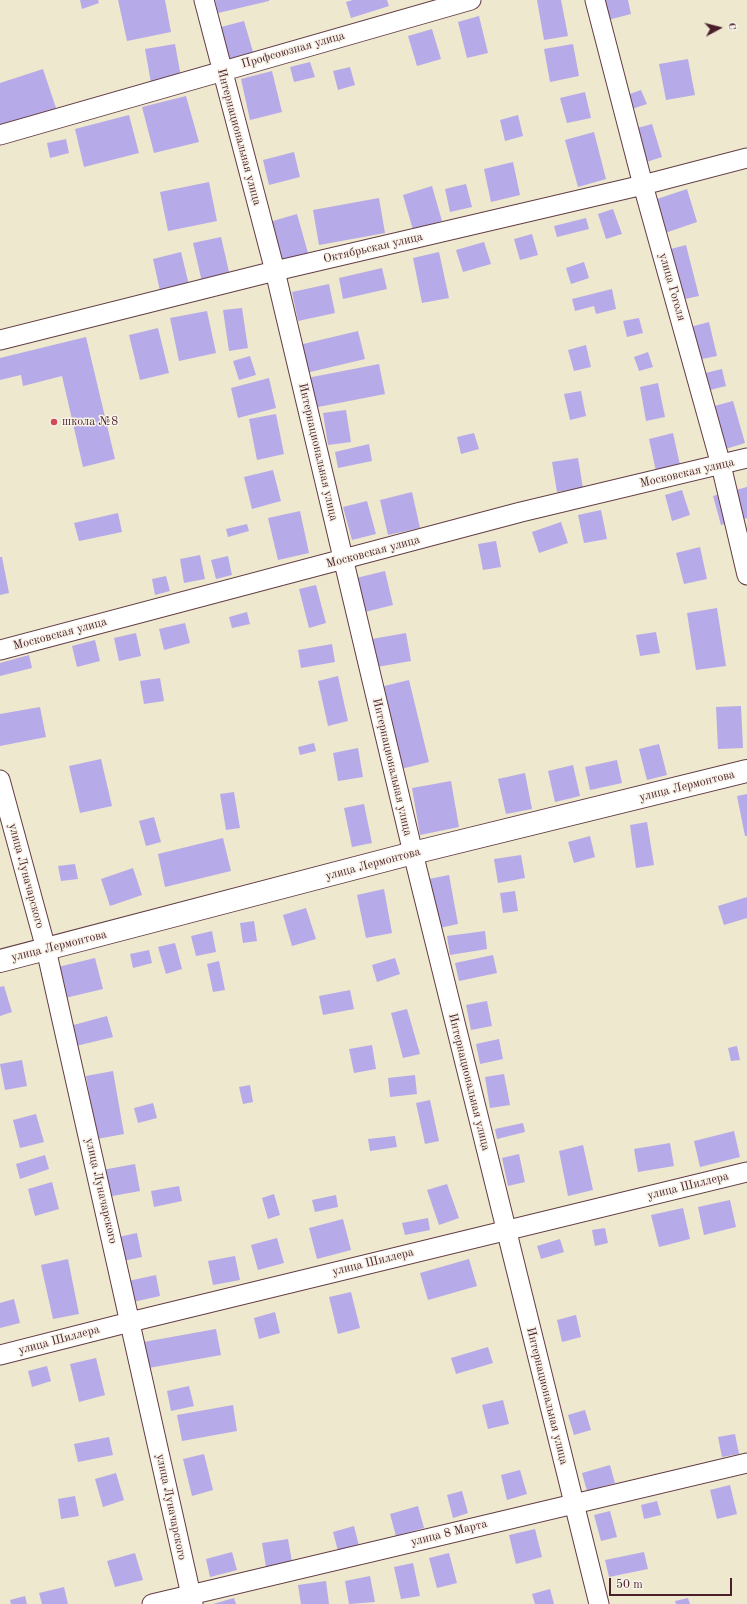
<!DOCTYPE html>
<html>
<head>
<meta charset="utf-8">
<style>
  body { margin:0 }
  #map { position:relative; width:747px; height:1604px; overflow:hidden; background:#eee8cf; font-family:"Old Standard TT",serif }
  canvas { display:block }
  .north { position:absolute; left:699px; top:8px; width:40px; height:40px; -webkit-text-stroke:3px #f7f3e8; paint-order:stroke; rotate:83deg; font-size:11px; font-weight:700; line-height:16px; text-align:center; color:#4a1f2b }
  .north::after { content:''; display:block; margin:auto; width:14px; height:18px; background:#4a1f2b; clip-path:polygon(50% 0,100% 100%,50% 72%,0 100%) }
  .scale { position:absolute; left:609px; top:1578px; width:123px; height:18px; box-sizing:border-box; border:2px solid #4a1f2b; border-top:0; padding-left:5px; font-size:12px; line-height:14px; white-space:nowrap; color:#4a1f2b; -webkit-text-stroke:3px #f7f3e8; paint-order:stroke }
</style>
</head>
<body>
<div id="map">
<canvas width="747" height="1604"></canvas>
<div class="north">С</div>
<div class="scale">50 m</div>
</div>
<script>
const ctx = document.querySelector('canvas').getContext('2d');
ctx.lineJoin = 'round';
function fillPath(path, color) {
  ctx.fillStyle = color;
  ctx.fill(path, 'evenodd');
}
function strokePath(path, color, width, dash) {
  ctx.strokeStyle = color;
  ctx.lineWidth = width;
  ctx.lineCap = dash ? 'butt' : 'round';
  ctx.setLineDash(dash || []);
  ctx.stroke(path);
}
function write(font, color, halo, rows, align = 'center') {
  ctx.font = font + ' "Old Standard TT",serif';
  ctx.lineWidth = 3;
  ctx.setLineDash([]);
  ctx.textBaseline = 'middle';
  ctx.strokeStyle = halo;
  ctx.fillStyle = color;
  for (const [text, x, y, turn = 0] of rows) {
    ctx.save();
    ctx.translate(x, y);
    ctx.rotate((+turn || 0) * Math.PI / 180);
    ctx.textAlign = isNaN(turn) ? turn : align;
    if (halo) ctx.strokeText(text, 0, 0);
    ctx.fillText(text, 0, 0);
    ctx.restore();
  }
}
fillPath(new Path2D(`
  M80,0h18l1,3 -17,6z
  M118,0h47l6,32 -44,9z
  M215,0h54v1l-51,12z
  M353,0h34l2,6 -38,12 -5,-16z
  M537,0h24l7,36 -24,4z
  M604,0h24l3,14 -23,6z
  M479,16l9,37 -21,5 -9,-36z
  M244,21l9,31 -28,8 -8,-32z
  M432,29l9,30 -24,7 -9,-30z
  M175,44l6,33 -30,6 -6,-34z
  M573,44l6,32 -29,6 -6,-33z
  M688,59l7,36 -29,5 -7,-36z
  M310,62l5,15 -21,5 -4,-15z
  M350,67l5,18 -17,5 -5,-19z
  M43,69l14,42 -57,19v-47z
  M272,71l10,41 -32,8 -9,-41z
  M641,90l6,14 -18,6 -5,-14z
  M585,92l6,26 -24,5 -7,-25z
  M186,96l13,46 -45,11 -12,-46z
  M129,115l10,38 -55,14 -9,-38z
  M518,115l5,21 -18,5 -5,-21z
  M652,124l10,33 -22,7 -10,-34z
  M594,132l12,47 -28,8 -13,-47z
  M66,139l3,14 -19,5 -3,-15z
  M294,152l6,25 -31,8 -6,-25z
  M513,162l7,33 -29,7 -7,-33z
  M209,182l8,39 -49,10 -8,-39z
  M466,184l6,23 -22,5 -5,-23z
  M432,186l10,35 -29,9 -10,-35z
  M687,189l10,33 -32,11 -11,-33z
  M379,198l6,35 -66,12 -6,-35z
  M613,209l9,25 -16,5 -8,-25z
  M297,214l11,39 -30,9 -12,-39z
  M586,218l3,11 -32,8 -3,-11z
  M532,234l6,21 -18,5 -6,-21z
  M221,237l9,39 -28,6 -9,-39z
  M484,242l7,22 -28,8 -7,-22z
  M686,245l13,51 -19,4 -13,-50z
  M181,252l8,33 -29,6 -7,-32z
  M439,252l10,46 -27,5 -9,-45z
  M584,262l5,16 -18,6 -5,-16z
  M382,268l5,21 -44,10 -4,-21z
  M329,284l6,29 -37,8 -6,-29z
  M612,289l4,20 -20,5 -2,-8 -19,5 -3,-12z
  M242,308l6,40 -19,3 -6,-41z
  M207,311l9,42 -37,8 -9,-43z
  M639,318l4,15 -16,4 -4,-16z
  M709,322l8,34 -20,4 -7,-33z
  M158,328l11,45 -29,7 -11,-45z
  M358,331l7,28 -59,14 -7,-28z
  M86,337l29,122 -32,8 -21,-91 -39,10 -2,-11 -21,5v-22z
  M586,345l5,22 -17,4 -6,-21z
  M648,352l5,15 -14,4 -5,-14z
  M250,356l6,19 -17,5 -6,-19z
  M379,364l6,30 -72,14 -6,-30z
  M722,369l4,17 -24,6 -5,-17z
  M269,378l7,30 -38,10 -7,-30z
  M658,383l7,34 -19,4 -6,-34z
  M581,391l5,25 -16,4 -6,-26z
  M733,401l12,42 -26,8 -12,-43z
  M346,410l5,32 -23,3 -5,-32z
  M276,414l8,40 -27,6 -8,-41z
  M474,433l5,16 -18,5 -4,-17z
  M673,433l7,32 -24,6 -7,-32z
  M369,444l3,17 -34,7 -3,-16z
  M578,458l5,30 -26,4 -5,-30z
  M273,470l8,31 -29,8 -8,-32z
  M747,487v31l-26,7 -8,-29z
  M682,490l8,25 -18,6 -7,-26z
  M412,492l8,36 -32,7 -8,-35z
  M367,501l9,33 -24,6 -9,-33z
  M601,510l6,29 -23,4 -6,-28z
  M300,511l9,42 -31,7 -10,-42z
  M118,513l4,19 -43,9 -5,-18z
  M561,522l7,21 -29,10 -7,-21z
  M247,524l2,7 -21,6 -2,-8z
  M496,541l5,26 -18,3 -5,-26z
  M700,547l7,32 -23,5 -8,-31z
  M200,555l5,24 -21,4 -4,-24z
  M228,556l4,19 -16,4 -5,-19z
  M0,557h2l7,36 -9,2z
  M385,571l8,34 -28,7 -9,-34z
  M166,576l4,15 -15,4 -3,-16z
  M316,585l10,38 -17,5 -10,-39z
  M717,608l9,58 -30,4 -9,-57z
  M247,612l3,12 -18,4 -3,-11z
  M185,623l5,20 -26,7 -5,-21z
  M656,632l4,21 -20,3 -4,-21z
  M136,633l5,23 -22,5 -5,-23z
  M406,633l5,28 -34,6 -5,-28z
  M95,640l5,21 -23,6 -5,-21z
  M332,644l3,18 -34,6 -3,-18z
  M29,655l3,13 -32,8v-13z
  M338,676l10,45 -20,5 -10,-45z
  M160,678l4,23 -20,3 -4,-23z
  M409,680l20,82 -28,7 -21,-82z
  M741,706l2,42 -25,1 -2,-42z
  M40,707l6,30 -46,9v-32z
  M314,743l2,8 -16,4 -2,-8z
  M659,744l8,31 -20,5 -8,-31z
  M358,748l5,29 -25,4 -5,-28z
  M101,759l11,47 -32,7 -11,-47z
  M617,760l5,23 -32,7 -5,-23z
  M573,765l7,31 -25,6 -7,-31z
  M525,773l7,36 -26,5 -8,-35z
  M451,781l8,46 -39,8 -8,-47z
  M234,792l6,36 -14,2 -6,-36z
  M747,794v42h-2l-8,-40z
  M364,804l8,39 -20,4 -8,-39z
  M154,817l7,25 -15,4 -7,-25z
  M647,822l7,43 -18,3 -6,-43z
  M590,836l5,21 -21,6 -6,-21z
  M223,838l8,33 -66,16 -7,-33z
  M521,855l4,23 -27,5 -4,-24z
  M75,864l3,15 -17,2 -3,-15z
  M133,868l9,27 -32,11 -9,-27z
  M449,875l9,49 -19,4 -10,-49z
  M384,889l8,44 -26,5 -9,-43z
  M515,891l3,20 -15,2 -3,-20z
  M747,897v21l-23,7 -6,-19z
  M306,908l10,31 -24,7 -9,-31z
  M254,921l3,20 -14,2 -3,-20z
  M212,931l4,21 -20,4 -5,-20z
  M485,931l2,18 -37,6 -3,-19z
  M175,943l7,26 -16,5 -8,-27z
  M149,950l3,13 -19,5 -3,-14z
  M493,955l4,18 -38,8 -4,-18z
  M95,958l8,31 -42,10 -7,-31z
  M395,958l5,16 -23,8 -5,-17z
  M219,961l6,29 -12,2 -6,-28z
  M4,986l8,26 -12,4v-29z
  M350,990l4,19 -31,6 -4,-19z
  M487,1001l5,25 -21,4 -5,-25z
  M407,1009l13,45 -17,4 -12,-45z
  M107,1016l6,21 -41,10 -6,-20z
  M499,1039l4,20 -23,5 -4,-20z
  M372,1045l4,24 -22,4 -5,-24z
  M737,1046l3,14 -9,1 -3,-13z
  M22,1060l5,26 -22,4 -5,-26z
  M113,1071l11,63 -27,5 -11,-63z
  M504,1074l6,31 -20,3 -5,-31z
  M415,1075l2,19 -27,3 -2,-19z
  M250,1085l3,17 -10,2 -4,-17z
  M430,1100l9,41 -14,3 -9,-41z
  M153,1103l4,15 -19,5 -4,-15z
  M36,1114l8,28 -24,6 -7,-28z
  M523,1123l2,9 -28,7 -2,-10z
  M734,1131l6,26 -40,10 -6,-26z
  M395,1136l2,11 -27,4 -2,-12z
  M670,1143l4,23 -36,6 -4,-23z
  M583,1145l10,45 -25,6 -9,-45z
  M519,1154l6,28 -17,4 -6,-28z
  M45,1155l4,14 -29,10 -4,-15z
  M135,1164l5,27 -33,6 -5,-27z
  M52,1182l7,27 -24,7 -7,-27z
  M447,1184l12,34 -20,7 -12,-35z
  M179,1186l3,15 -28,6 -3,-16z
  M274,1194l6,21 -12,4 -6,-21z
  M336,1195l2,12 -23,5 -3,-12z
  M730,1200l6,27 -32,8 -6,-28z
  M683,1208l7,31 -31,8 -8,-32z
  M428,1218l2,12 -25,5 -3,-12z
  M343,1219l8,31 -34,9 -8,-31z
  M605,1228l3,15 -13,3 -3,-16z
  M137,1233l5,24 -19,4 -5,-24z
  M277,1238l7,25 -26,7 -7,-25z
  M560,1239l4,13 -23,7 -4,-13z
  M235,1256l5,24 -27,5 -5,-24z
  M68,1259l11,55 -26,5 -12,-54z
  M469,1259l8,27 -49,14 -8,-27z
  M156,1275l4,21 -27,6 -5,-21z
  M351,1292l9,36 -22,6 -9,-37z
  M14,1299l6,24 -20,5v-25z
  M275,1312l5,21 -21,6 -5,-21z
  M576,1315l5,22 -19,5 -5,-22z
  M216,1329l5,26 -78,14 -5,-26z
  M488,1347l5,16 -37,11 -5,-16z
  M96,1358l9,37 -26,7 -9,-38z
  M47,1366l4,15 -19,6 -4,-16z
  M189,1386l5,20 -23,5 -4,-20z
  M503,1400l6,24 -21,5 -6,-24z
  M233,1405l4,26 -55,10 -5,-26z
  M585,1410l6,20 -17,5 -6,-20z
  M735,1434l4,20 -17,3 -4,-20z
  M109,1437l4,18 -35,7 -4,-18z
  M204,1454l9,36 -21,6 -9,-37z
  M610,1465l5,18 -28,8 -5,-18z
  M520,1470l7,24 -20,6 -6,-25z
  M116,1473l8,27 -21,7 -8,-28z
  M730,1485l7,29 -20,5 -7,-29z
  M462,1491l6,22 -15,5 -6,-23z
  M75,1496l4,20 -18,3 -3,-20z
  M657,1501l4,14 -17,4 -3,-14z
  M418,1506l6,22 -28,8 -6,-22z
  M610,1511l7,26 -16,4 -7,-26z
  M354,1526l5,20 -21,5 -5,-19z
  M535,1529l7,28 -26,7 -7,-29z
  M288,1539l4,23 -26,5 -4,-24z
  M232,1552l5,18 -27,7 -4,-18z
  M644,1552l4,17 -39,8 -4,-17z
  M135,1553l8,27 -28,7 -8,-26z
  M449,1553l8,30 -20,5 -8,-30z
  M413,1563l7,33 -19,3 -7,-32z
  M370,1576l5,26 -26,2 -4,-23z
  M326,1581l3,23h-28l-3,-19z
  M64,1587l4,17h-26l-3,-11z
  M550,1589l4,15h-19l-3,-10z
  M25,1596l2,8h-16l-1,-4z
  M234,1598l2,6h-23z
  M688,1598l2,6h-14l-1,-3z`), '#b7aae8');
const street = new Path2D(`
  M204,0l71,271 138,582 186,751
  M595,0l48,185 78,280 26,110
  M0,135l471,-135
  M0,340l275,-69 368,-86 104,-27
  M0,650l521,-138 226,-54
  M0,780l46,169 147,655
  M0,1355l130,-33 617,-150
  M152,1604l595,-141`);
const secondary = new Path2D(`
  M0,961l413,-108 334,-82`);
strokePath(street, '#633d44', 21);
strokePath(secondary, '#633d44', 24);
strokePath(street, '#fff', 19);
strokePath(secondary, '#fff', 22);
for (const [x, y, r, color] of [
  [54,422,4,"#d1495b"]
]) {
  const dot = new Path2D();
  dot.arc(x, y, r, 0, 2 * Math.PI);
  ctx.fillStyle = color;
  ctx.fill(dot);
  strokePath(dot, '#f7f3e8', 1.5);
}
write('12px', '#4a1f2b', '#f7f3e8', [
  ["Профсоюзная улица",293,50,-16],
  ["Интернациональная улица",239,137,75],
  ["Октябрьская улица",373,248,-13],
  ["улица Гоголя",672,287,74],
  ["Интернациональная улица",318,452,77],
  ["Московская улица",687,473,-13],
  ["Московская улица",373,552,-15],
  ["Московская улица",60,634,-15],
  ["Интернациональная улица",392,767,77],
  ["улица Лермонтова",687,786,-14],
  ["улица Лермонтова",373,864,-15],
  ["улица Луначарского",26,876,75],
  ["улица Лермонтова",59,946,-14],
  ["Интернациональная улица",469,1082,76],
  ["улица Шиллера",688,1186,-14],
  ["улица Луначарского",101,1191,77],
  ["улица Шиллера",373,1262,-14],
  ["улица Шиллера",59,1340,-15],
  ["Интернациональная улица",547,1396,76],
  ["улица Луначарского",171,1507,78],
  ["улица 8 Марта",449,1533,-14]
]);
write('12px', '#4a1f2b', '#f7f3e8', [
  ["школа №8",62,422]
], 'left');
</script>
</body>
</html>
